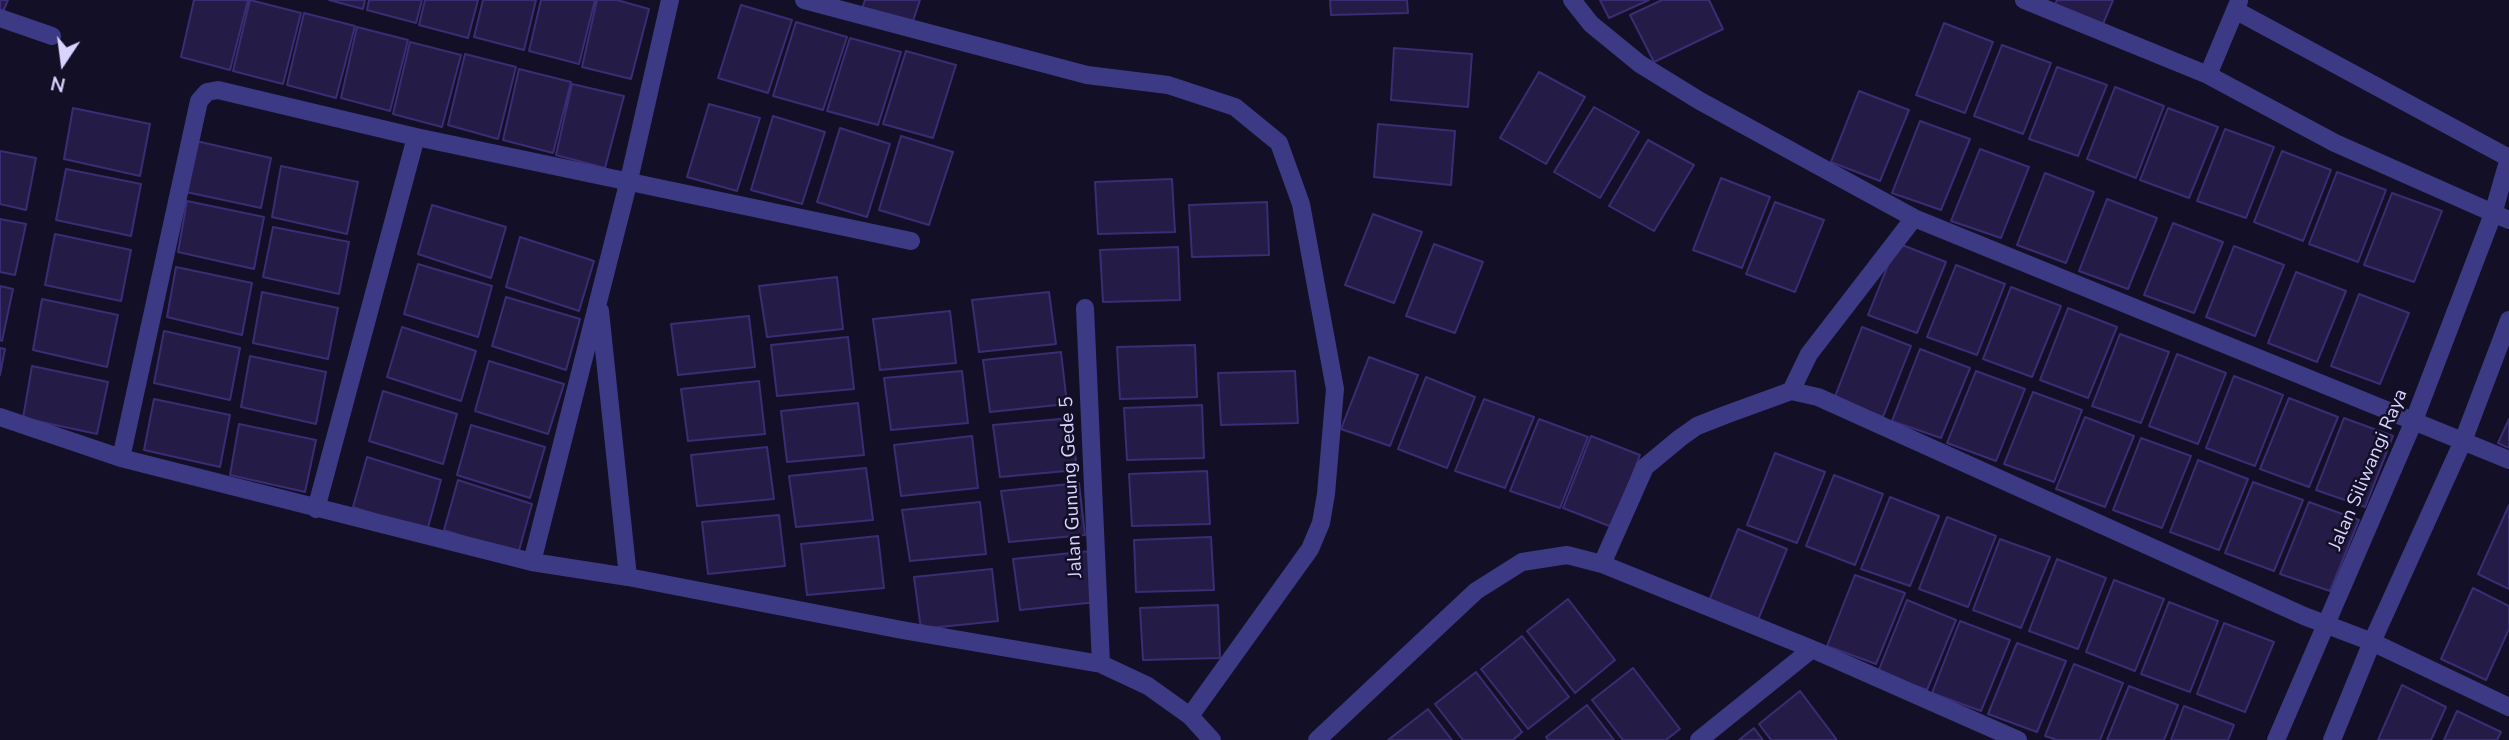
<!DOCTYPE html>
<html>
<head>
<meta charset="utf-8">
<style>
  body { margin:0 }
  #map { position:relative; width:2509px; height:740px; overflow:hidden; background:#130f26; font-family:"Nunito Sans",sans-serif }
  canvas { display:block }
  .north { position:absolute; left:28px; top:28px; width:70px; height:70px; -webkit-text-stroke:5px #130f26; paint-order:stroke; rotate:193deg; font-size:19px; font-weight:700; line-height:28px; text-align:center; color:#d9d4ff }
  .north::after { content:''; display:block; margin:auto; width:24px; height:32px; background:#d9d4ff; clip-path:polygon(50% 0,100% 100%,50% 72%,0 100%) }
</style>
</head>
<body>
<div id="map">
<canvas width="2509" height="740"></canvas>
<div class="north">N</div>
</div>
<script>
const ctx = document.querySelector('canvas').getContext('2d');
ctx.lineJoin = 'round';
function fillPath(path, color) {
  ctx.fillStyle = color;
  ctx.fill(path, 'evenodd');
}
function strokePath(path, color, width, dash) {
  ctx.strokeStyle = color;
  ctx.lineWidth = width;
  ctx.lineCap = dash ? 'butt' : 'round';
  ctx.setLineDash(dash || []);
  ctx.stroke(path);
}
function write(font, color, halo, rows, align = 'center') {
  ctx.font = font + ' "Nunito Sans",sans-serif';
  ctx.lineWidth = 5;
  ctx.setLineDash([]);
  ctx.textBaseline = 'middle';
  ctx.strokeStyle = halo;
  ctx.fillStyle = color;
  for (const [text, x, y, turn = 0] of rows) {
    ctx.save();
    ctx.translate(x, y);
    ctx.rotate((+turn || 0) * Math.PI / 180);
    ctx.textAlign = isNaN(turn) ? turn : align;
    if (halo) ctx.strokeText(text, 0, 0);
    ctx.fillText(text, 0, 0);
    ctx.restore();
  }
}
const building = new Path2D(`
  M0,0h8l-6,14 -2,-1z
  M194,0h54l-18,70 -49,-13z
  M250,0l51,13 -18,71 -50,-13z
  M329,0h36l-2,9z
  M369,0h53l-6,23 -49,-13z
  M425,0h53l-10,38 -49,-13z
  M483,0h53l-12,50 -50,-13z
  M541,0h54l-16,64 -50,-13z
  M597,0h20l32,9 -18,70 -49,-12z
  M865,0h55l-9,27 -50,-15z
  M1330,0h77l1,13 -77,2z
  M1600,0h49l-40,18z
  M1662,0h47l14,29 -69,33 -24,-47z
  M2057,0h56l-10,24 -49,-18z
  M741,5l51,15 -24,73 -50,-15z
  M304,13l51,13 -19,72 -49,-13z
  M796,22l51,15 -24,73 -50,-14z
  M1944,23l49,19 -28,71 -49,-18z
  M357,27l51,13 -18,71 -49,-13z
  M850,38l51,14 -23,73 -51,-14z
  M410,42l51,13 -19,72 -49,-13z
  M2002,45l49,18 -28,71 -49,-18z
  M1394,48l78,6 -4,53 -77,-7z
  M906,51l50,14 -23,73 -50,-14z
  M465,54l51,13 -18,72 -50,-14z
  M2057,67l50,18 -29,71 -49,-17z
  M519,69l52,13 -18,71 -50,-13z
  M1539,72l46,25 -39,67 -46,-26z
  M572,84l52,12 -19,72 -49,-13z
  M2115,87l49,19 -28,72 -49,-19z
  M1859,91l50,19 -29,71 -49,-19z
  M709,104l51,14 -23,73 -50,-14z
  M1594,107l45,25 -39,66 -46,-26z
  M73,108l77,16 -10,52 -76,-17z
  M2168,108l50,19 -29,71 -49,-18z
  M773,116l52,16 -23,72 -51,-14z
  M1920,121l50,18 -29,71 -49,-17z
  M1378,124l77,7 -4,54 -77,-8z
  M840,128l50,16 -23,73 -50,-15z
  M2225,129l49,18 -28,71 -49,-17z
  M901,136l52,16 -24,73 -50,-15z
  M1648,140l46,25 -40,66 -45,-25z
  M196,141l75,17 -10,50 -75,-16z
  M1980,149l49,18 -28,71 -50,-17z
  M0,151l36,7 -10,52 -26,-6z
  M2282,151l49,19 -28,71 -49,-19z
  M281,166l77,16 -11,52 -75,-17z
  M66,169l75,15 -10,52 -75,-16z
  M2337,172l49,18 -28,72 -49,-18z
  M2045,173l49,19 -28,71 -49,-18z
  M1721,178l49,19 -28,71 -49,-18z
  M1172,179l3,53 -77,2 -3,-52z
  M2392,193l50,18 -28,71 -50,-17z
  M2107,199l50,19 -29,71 -49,-18z
  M187,201l77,16 -10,52 -76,-17z
  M1267,202l2,53 -77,2 -3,-52z
  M1775,202l49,18 -29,72 -49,-18z
  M432,205l74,22 -15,51 -73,-24z
  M1373,214l49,18 -28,71 -49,-18z
  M0,219l26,5 -11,51 -15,-3z
  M2173,223l50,19 -29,71 -50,-18z
  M273,227l76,15 -10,52 -76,-17z
  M55,234l76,16 -10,51 -76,-16z
  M520,237l74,24 -15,50 -73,-24z
  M1897,243l49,19 -29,71 -49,-18z
  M1434,244l49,18 -28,71 -49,-17z
  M2234,246l50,19 -29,71 -49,-19z
  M1178,247l2,53 -77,2 -3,-52z
  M418,264l74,22 -14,51 -74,-23z
  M1956,265l49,19 -28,71 -50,-18z
  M176,267l76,16 -10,52 -75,-18z
  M2296,272l50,19 -29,71 -49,-19z
  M837,277l6,52 -76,8 -8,-51z
  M0,286l13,3 -11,52 -2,-1z
  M2011,287l50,19 -29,71 -49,-18z
  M262,292l76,16 -10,51 -75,-16z
  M1049,292l7,52 -77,8 -7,-52z
  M2359,294l50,19 -29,71 -49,-18z
  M506,297l74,22 -14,51 -74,-24z
  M42,299l76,16 -11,52 -74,-17z
  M2068,308l49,19 -29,71 -48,-18z
  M950,311l6,52 -76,7 -7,-51z
  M749,316l6,51 -77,8 -7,-51z
  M402,327l74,24 -15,50 -74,-24z
  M1862,327l49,19 -28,71 -49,-18z
  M164,331l76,17 -10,52 -76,-17z
  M2120,334l49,18 -28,71 -49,-17z
  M848,337l6,52 -77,7 -6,-51z
  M1195,345l2,52 -77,2 -3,-52z
  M0,348l5,1 -5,26z
  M1920,349l50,19 -29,70 -49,-17z
  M1061,352l6,52 -77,8 -7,-52z
  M2177,354l49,19 -28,71 -49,-18z
  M250,356l76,16 -10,52 -75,-17z
  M1369,357l49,18 -28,71 -49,-17z
  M489,361l75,23 -16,50 -73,-23z
  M32,366l76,16 -11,52 -74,-16z
  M962,371l6,52 -77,7 -7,-52z
  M1295,371l3,52 -77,2 -3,-52z
  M1976,371l49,18 -29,72 -49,-18z
  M2234,376l49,19 -28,71 -49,-18z
  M1426,377l49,20 -28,71 -49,-19z
  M759,381l6,53 -77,7 -7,-52z
  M383,391l74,23 -14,50 -74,-23z
  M2033,392l49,18 -28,72 -50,-18z
  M2289,398l49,19 -29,70 -49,-18z
  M154,399l76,16 -10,52 -76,-17z
  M1484,399l50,18 -29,71 -50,-17z
  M858,403l6,52 -77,7 -6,-51z
  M1202,405l2,53 -77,2 -3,-52z
  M2085,417l49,19 -29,71 -49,-18z
  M1071,418l6,52 -77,7 -7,-52z
  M2344,418l49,18 -28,71 -49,-17z
  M1539,419l49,18 -28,71 -50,-17z
  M2509,419v29l-11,-5z
  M239,424l77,16 -11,52 -75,-17z
  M471,425l74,22 -15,51 -73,-23z
  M972,436l6,52 -77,8 -7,-51z
  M1591,436l49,19 -28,72 -49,-19z
  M2141,438l50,18 -29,72 -49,-18z
  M767,447l7,52 -77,7 -6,-51z
  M1775,453l50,19 -28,71 -50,-18z
  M367,457l74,23 -14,51 -74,-24z
  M2198,460l50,19 -29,71 -49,-18z
  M866,468l7,52 -77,7 -7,-51z
  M1207,471l3,53 -78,2 -3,-52z
  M1834,475l49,19 -28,71 -49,-19z
  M458,480l74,24 -14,50 -74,-24z
  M2253,482l50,18 -29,71 -49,-18z
  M1079,483l6,52 -76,7 -8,-51z
  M1890,497l49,19 -29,70 -49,-17z
  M980,502l6,52 -76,7 -8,-51z
  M2309,502l50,18 -29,71 -50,-17z
  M2509,505v84l-31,-15z
  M779,515l6,51 -77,8 -6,-52z
  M1947,517l49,19 -28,71 -49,-18z
  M1738,529l49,20 -29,71 -49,-19z
  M878,536l6,52 -77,7 -6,-51z
  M1211,537l3,53 -78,2 -2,-52z
  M2000,539l50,18 -29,71 -48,-18z
  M1091,551l6,51 -77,8 -7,-51z
  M2057,559l49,19 -28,71 -49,-18z
  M992,569l6,52 -77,8 -7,-52z
  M1855,575l50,18 -29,71 -49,-18z
  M2114,580l50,19 -29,72 -49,-19z
  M2473,588l36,18v23l-23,51 -45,-21z
  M1568,599l47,61 -40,33 -48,-62z
  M1907,600l49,20 -29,70 -49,-18z
  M2169,602l49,19 -28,71 -49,-18z
  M1218,605l2,53 -77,2 -3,-52z
  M1960,621l50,19 -29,71 -49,-18z
  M2224,623l50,19 -29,70 -48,-18z
  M1522,636l47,61 -41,32 -47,-60z
  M2017,643l49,18 -29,71 -49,-18z
  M2074,664l49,19 -23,57h-43l-12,-4z
  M1633,668l47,61 -14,11h-43l-31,-40z
  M1476,672l46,60 -9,8h-50l-28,-36z
  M2402,685l44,22 -15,33h-53z
  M2129,686l49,19 -14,35h-57z
  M1800,691l37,49h-66l-12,-16z
  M1587,705l27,35h-66l-2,-3z
  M2184,706l50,19 -6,15h-57z
  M1428,709l24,31h-64z
  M2457,711l44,21 -4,8h-53z
  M1754,728l9,12h-24z`);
fillPath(building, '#241b47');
strokePath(building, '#3b2d73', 2);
strokePath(new Path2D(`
  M804,0l283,75 81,10 67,22 44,36 22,61 34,185 -9,105 -5,29 -11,26 -120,167
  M1572,0l19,24 49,40 60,37 214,117 595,242
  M2024,0l184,75 127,68 174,77
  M2235,10l274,148 -16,56 -80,209 -137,317
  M0,18l52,18
  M2208,75l31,-74
  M1085,308l16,356
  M600,311l28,266
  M1791,391l18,-37 105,-136
  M0,417l121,41 411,104 96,15 274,53 199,34 47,22 42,30 22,24
  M121,458l78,-357 8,-9 11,-2 198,47 495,104
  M316,509l100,-372
  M532,562l97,-382 41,-180
  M1602,564l43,-97 35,-29 17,-12 28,-11 66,-24 27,6 486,219 68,26 137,65
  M1317,740l159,-149 46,-29 45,-7 35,9 210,85 206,91
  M1699,740l113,-91
  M2332,740l40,-98 91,-201 46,-121`), '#3d3a85', 18);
write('19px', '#d9d4ff', '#130f26', [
  ["Jalan Siliwangi Raya",2369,470,-67],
  ["Jalan Gunung Gede 5",1072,487,-93]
]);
</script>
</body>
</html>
